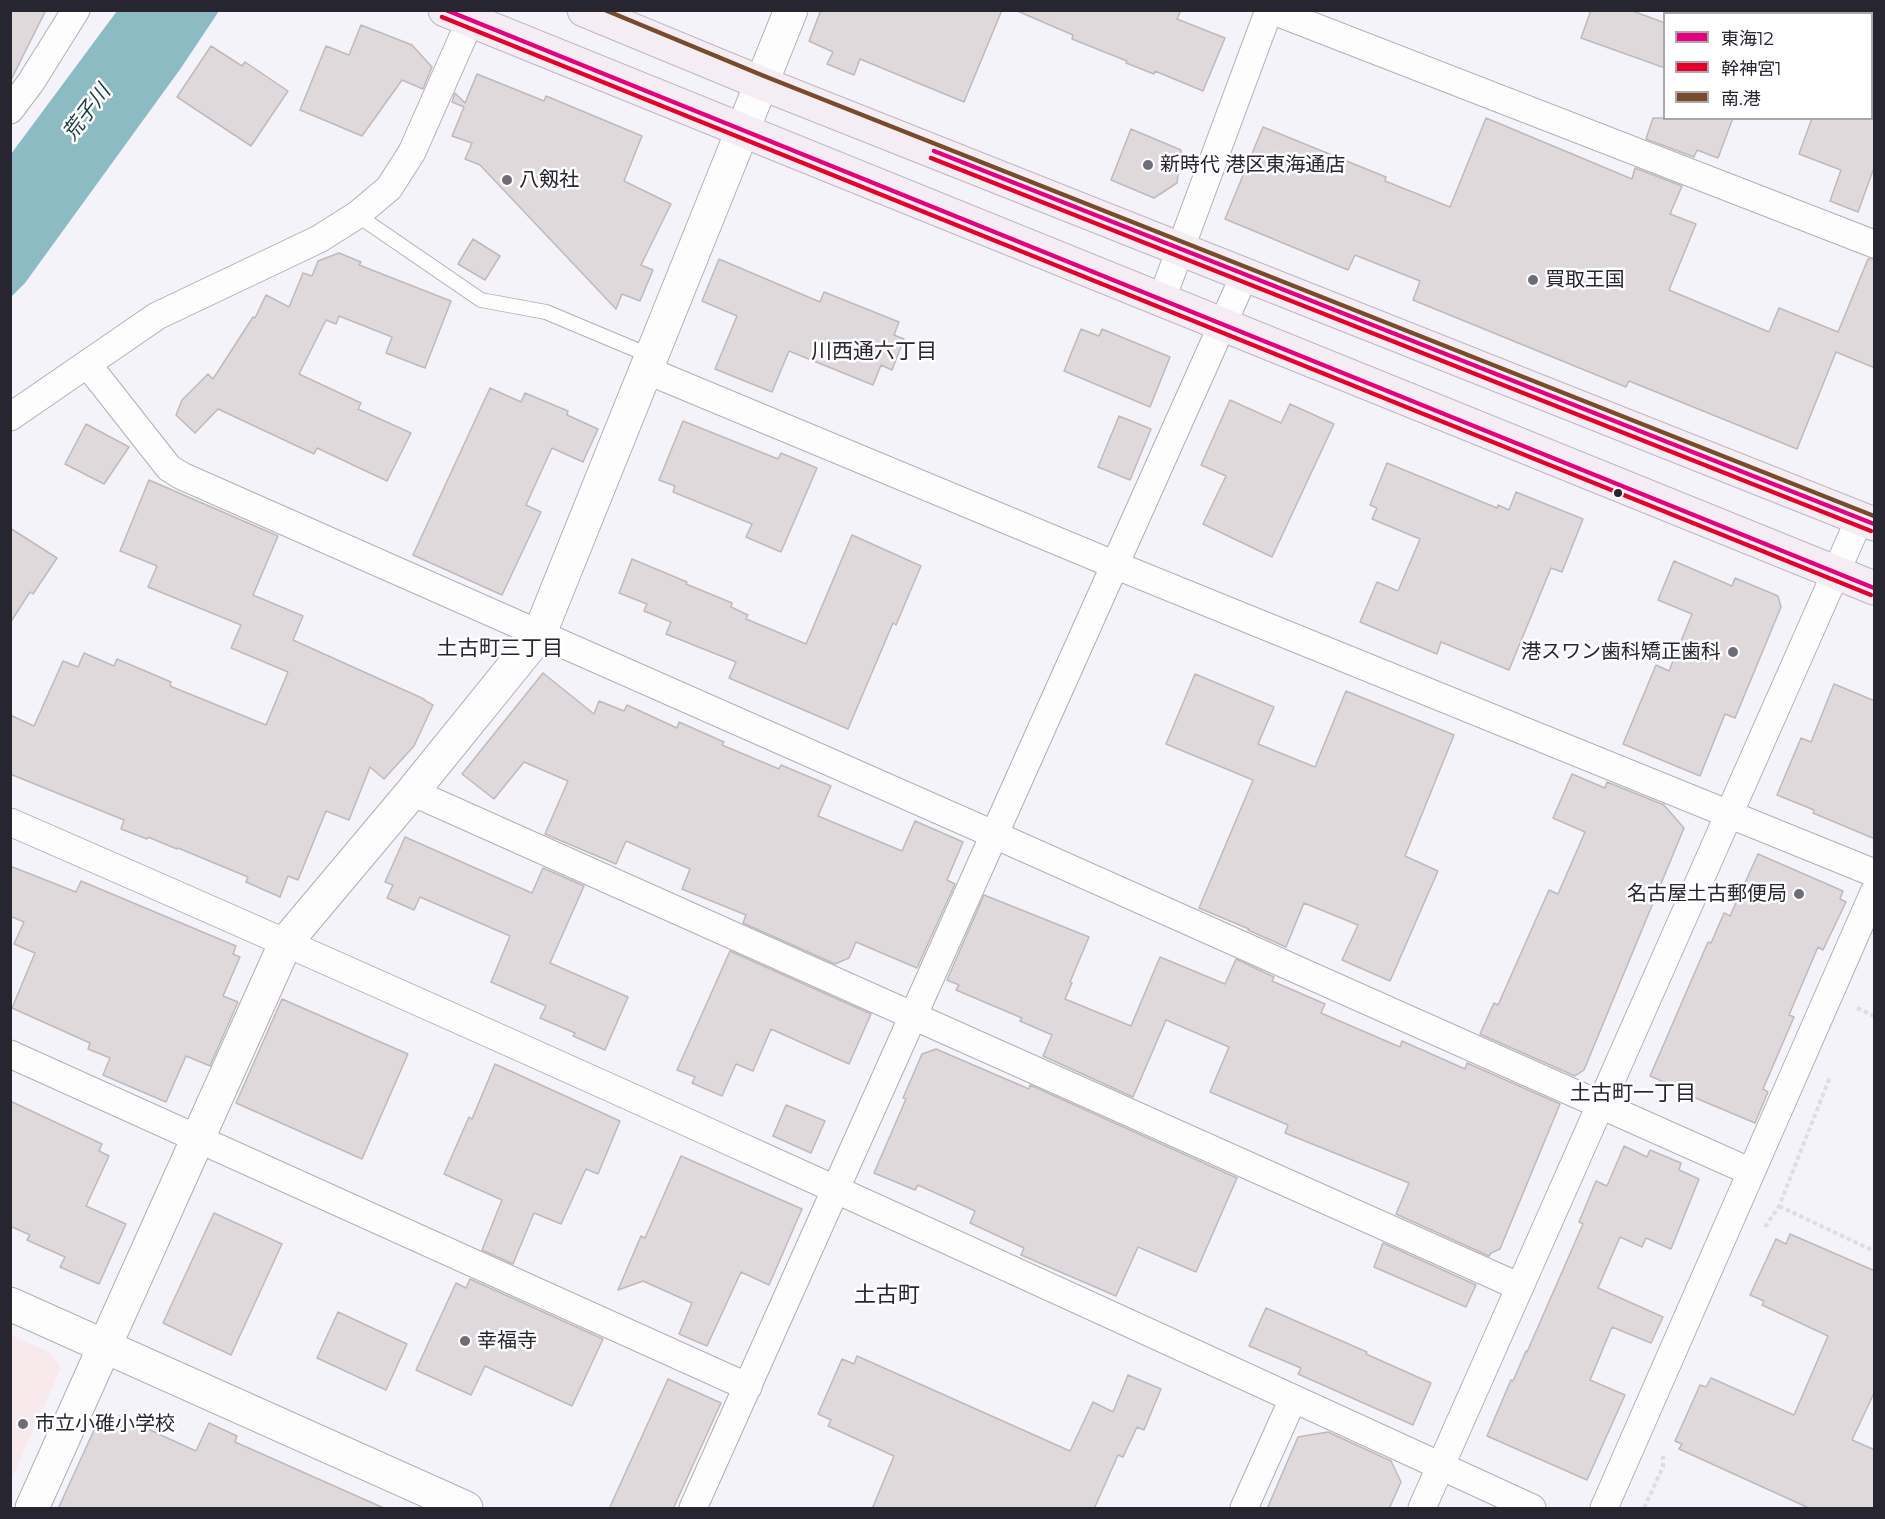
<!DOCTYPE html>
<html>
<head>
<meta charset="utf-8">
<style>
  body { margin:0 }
  #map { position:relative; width:1885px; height:1519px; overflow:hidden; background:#f4f3fa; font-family:Montserrat,"Noto Sans JP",sans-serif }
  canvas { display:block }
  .frame { position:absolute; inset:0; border:12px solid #262530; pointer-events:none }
  .legend { position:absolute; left:1663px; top:12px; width:210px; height:108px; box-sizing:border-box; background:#fff; border:2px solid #a8a8ac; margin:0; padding:8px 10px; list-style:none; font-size:18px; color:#262530 }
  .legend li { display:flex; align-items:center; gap:12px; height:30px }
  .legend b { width:30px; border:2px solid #a8a8ac }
</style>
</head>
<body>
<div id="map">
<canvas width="1885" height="1519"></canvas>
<div class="frame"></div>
<ul class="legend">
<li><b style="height:8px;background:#e5007d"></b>東海12</li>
<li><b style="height:8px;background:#e4002b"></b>幹神宮1</li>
<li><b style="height:8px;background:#7a4b2a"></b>南.港</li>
</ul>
</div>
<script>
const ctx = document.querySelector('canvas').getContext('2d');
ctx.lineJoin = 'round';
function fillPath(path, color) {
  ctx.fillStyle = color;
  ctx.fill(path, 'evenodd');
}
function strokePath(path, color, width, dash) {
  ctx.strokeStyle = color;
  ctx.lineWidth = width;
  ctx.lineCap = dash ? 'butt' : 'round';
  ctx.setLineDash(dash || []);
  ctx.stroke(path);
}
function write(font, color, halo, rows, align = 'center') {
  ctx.font = font + ' Montserrat,"Noto Sans JP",sans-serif';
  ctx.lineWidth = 5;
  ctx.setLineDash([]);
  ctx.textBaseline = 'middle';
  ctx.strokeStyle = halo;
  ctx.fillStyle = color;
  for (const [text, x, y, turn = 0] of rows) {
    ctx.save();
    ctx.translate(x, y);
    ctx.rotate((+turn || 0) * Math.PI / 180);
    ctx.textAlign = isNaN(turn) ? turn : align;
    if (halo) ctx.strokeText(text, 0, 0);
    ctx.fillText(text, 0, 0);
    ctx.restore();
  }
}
fillPath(new Path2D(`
  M11,1335l40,18 10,15 -50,112z`), '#f8e9ec');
fillPath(new Path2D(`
  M117,11h102l-38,57 -156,215 -14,14v-143z`), '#8cbbc3');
const building = new Path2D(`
  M10,10h36l-36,72z
  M821,10h181l-38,92 -104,-43 -6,16 -27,-11 6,-12 -24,-11z
  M1015,10h166l-4,9 48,19 -22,53 -48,-20 -1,3 -28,-11 1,-2 -55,-22 1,-4z
  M1591,10h39l35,13v45l-84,-30z
  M361,25l51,20 20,22 -9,22 -21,-9 -40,56 -62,-26 26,-64 23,9z
  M211,46l31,20 3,-4 43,29 -37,55 -74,-49z
  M477,74l67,27 2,-5 96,40 -18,45 47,23 -30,61 12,5 -13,31 -18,-7 -6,15 -136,-144 -15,-6 7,-16 -20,-7 12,-29 -12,-5 3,-9 10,10z
  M1486,118l146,61 3,-11 47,18 -12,28 26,10 -27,66 100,42 10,-24 59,24 30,-73h7v109l-39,-16 -39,97 -168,-68 -3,6 -213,-87 7,-19 -65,-26 -7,15 -123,-51 38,-92 123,50 -1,4 65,26z
  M1653,118h80l-15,40 -21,-8 -3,7 -48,-18z
  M1812,118h63v47l-17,47 -28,-11 11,-31 -42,-16z
  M1131,129l50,21 -4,33 -23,15 -43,-18z
  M473,239l27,17 -15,24 -27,-16z
  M339,253l22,9 -2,3 92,36 -26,67 -39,-15 6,-16 -53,-21 -3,8 -10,-4 -27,54 62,29 -3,6 53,24 -24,48 -70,-33 -3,6 -96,-45 -23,24 -19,-18 6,-15 26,-26 5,5 40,-62 2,1 11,-23 23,12 14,-34 9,3 6,-15z
  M719,259l101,43 4,-10 75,30 -5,13 10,4 -12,31 -11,-5 -8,20 -84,-34 -17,41 -57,-23 22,-53 -35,-15z
  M1081,329l18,7 3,-7 68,28 -20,50 -86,-36z
  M490,388l31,14 4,-9 43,18 -1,4 31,14 -15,33 -31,-14 -26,57 15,7 -39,83 -89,-40z
  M1230,400l51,23 9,-19 44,20 -62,133 -69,-33 23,-48 -25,-11z
  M1119,416l32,13 -21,51 -32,-13z
  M683,421l95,38 3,-6 36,15 -36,84 -35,-15 6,-13 -79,-32 2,-6 -16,-6z
  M86,424l43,23 -25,37 -39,-20z
  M1387,463l110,45 1,-3 11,5 7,-18 67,27 -21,53 -11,-4 -42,102 -68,-28 -4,12 -77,-32 17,-40 21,9 22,-52 -48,-20 5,-11 -7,-3z
  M149,480l129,56 -25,59 50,21 -10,24 131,59v1l9,5 -19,41 -30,33 -14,-12 -21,53 -23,-9 -28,69 -10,-4 -8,21 -34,-15 2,-5 -70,-29 -1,1 -29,-12 -1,2 -26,-10 3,-9 -114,-46v-59l24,11 29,-65 15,6 6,-14 30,13 3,-7 54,23 -1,4 96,39 22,-53 -57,-24 10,-23 -93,-38 9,-21 -37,-15z
  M10,528l47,30 -24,36 -3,-2 -20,31z
  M852,535l69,31 -25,59 -3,-2 -45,106 -119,-51 7,-16 -70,-28 5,-12 -27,-11 3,-7 -28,-11 13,-34 55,23 -1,2 46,19 -1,4 17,8 -2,4 60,25z
  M1674,561l58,25 3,-8 43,18 3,11 -46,111 -10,-4 -25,62 -77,-32 33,-79 13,6 23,-57 -34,-14z
  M543,673l51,41 5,-13 25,10 3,-6 50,23 2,-6 45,20 -2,3 57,24 2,-4 50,21 -13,30 84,35 13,-30 48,21 -16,38 8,4 -38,84 -61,-26 -7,16 -14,6 -92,-41 3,-8 -64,-26 8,-20 -64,-28 -10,23 -71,-30 23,-53 -44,-19 -30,37 -32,-25z
  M1195,674l79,33 -16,37 57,23 31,-76 108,44 -49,121 33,15 -48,110 -48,-21 16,-35 -54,-22 -18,44 -38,-17 1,-1 -50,-21 54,-128 -87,-36z
  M1834,684l41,17v138l-62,-26 1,-3 -37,-15 24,-57 10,4z
  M1572,774l33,14 2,-6 57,23 20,23 -100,242 -9,6 -95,-42 14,-31 4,2 51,-115 9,4 27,-62 -32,-14z
  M405,837l127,56 11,-25 41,18 -34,77 78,34 -23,53 -32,-14 2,-3 -35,-15 6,-12 -55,-24 19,-46 -90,-39 -6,13 -27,-12 6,-13 -8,-3z
  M1758,854l85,37 -3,8 6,3 -23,48 -5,-3 -29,68 5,2 -31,72 5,3 -13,31 -69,-29 1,-2 -37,-16 58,-134 3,1 13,-30 6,3z
  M10,866l66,26 5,-11 155,65 -3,8 7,3 -17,39 15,6 -28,64 -24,-10 -20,46 -63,-27 7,-17 -22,-9 2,-6 -78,-35 23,-55 -21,-9 10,-22 -14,-6z
  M984,895l105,42 -19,45 2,1 -7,16 66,27 29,-69 65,27 11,-25 38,18 -2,4 53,23 -4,9 79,34 2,-6 63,28 2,-6 93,41 -60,145 -9,4 -2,3 -93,-42 13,-31 -124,-50 3,-8 -78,-33 19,-45 -63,-27 -33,77 -90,-41 9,-21 -32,-14 2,-3 -66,-28 3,-5 -12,-5z
  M730,951l141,63 -22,50 -78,-35 -18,42 -17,-7 -14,32 -30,-13 3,-6 -18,-7z
  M282,999l126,55 -46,105 -126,-56z
  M936,1049l93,40 1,-4 207,93 -41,94 -58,-25 -22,49 -95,-41 3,-7 -54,-25 5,-12 -57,-26 -3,5 -41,-17 32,-74 -3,-1 19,-44z
  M495,1064l125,57 -22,53 -12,-5 -25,55 -27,-11 -21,51 -31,-14 20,-50 -58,-26 25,-57 3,2z
  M10,1101l92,43 -3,7 10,5 -23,50 40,18 -27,60 -39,-17 5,-10 -38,-17 3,-5 -20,-9z
  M786,1105l39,16 -14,32 -38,-17z
  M1624,1146l23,11 3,-7 31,13 -2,7 20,9 -28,70 -25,-11 -4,9 -22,-10 -22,51 65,29 -12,26 -39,-16 -22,53 35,15 -38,85 -100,-44 24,-56 2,1 13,-30 1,1 56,-128 -4,-2 17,-41 11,5z
  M681,1156l121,53 -33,76 -28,-13 -34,74 -28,-12 13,-31 -49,-22 -25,9 23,-54 4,2z
  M214,1213l68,31 -51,111 -68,-32z
  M1790,1234l85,37v120l-23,49 23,10v59h-64l-132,-60 3,-5 -7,-3 25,-56 6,2 5,-9 83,37 34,-79 -66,-31 2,-4 -14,-6 26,-56 10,5z
  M1383,1243l93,42 -10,22 -92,-40z
  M470,1279l133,60 -31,67 -87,-40 -14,29 -55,-25 40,-87 10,5z
  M1266,1308l101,44 -1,2 65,29 -18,42 -115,-51 3,-6 -52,-22z
  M338,1312l69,32 -21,46 -69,-32z
  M857,1356l213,95 23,-49 20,10 15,-37 33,14 -17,41 -7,-3 -14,30 -5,-2 -24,54h-222l22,-53 -66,-30 3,-6 -13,-6 24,-55 12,5z
  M668,1379l53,24 -48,106h-64z
  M119,1416l77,35 13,-28 28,13 -2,6 151,67h-328l42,-92 15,7z
  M1328,1432l63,29 10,21 -12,27h-122l31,-72z`);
fillPath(building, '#e0d9dc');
strokePath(building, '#c0b9bb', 1.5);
const service = new Path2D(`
  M357,215l124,85 65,12 105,44`);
const minor = new Path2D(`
  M1271,10l603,234
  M10,110l21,-28 45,-72
  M1161,301l108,-291
  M88,365l81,103 13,8 813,359 756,337
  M646,370l469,195 759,308
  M10,417l147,-101 162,-77 38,-24 32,-27 23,-36 58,-131
  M412,792l1108,495
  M10,822c511,222 1017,454 1522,686
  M10,1054l738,333
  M693,1508l552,-1234
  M1244,1508l49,-109
  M1422,1508l438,-990
  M1604,1508l270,-616`);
const tertiary = new Path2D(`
  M10,1304l456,204
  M32,1508l254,-566 126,-150 127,-157 252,-625`);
const primary = new Path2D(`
  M445,10l1429,578
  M584,10l177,73 1113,441`);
strokePath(service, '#b0afb7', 16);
strokePath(minor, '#b0afb7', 29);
strokePath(tertiary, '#b0afb7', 35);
strokePath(primary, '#c0b4c2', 35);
strokePath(new Path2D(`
  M1857,1008l17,8
  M1779,1206l95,45
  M1765,1227l14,-21 51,-129
  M1644,1508l19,-41v-11`), '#dedee0', 4, [4.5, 3]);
strokePath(service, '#fdfdfe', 14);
strokePath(minor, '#fdfdfe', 27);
strokePath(tertiary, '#fdfdfe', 33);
strokePath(primary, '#f4edf4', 33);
strokePath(new Path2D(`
  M446,10l1428,578
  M934,151l940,373`), '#e5007d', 4.5);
strokePath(new Path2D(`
  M442,17l1429,578
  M931,158l940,373`), '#e4002b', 4.5);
strokePath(new Path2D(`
  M605,10l159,66 1110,440`), '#7a4b2a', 4.5);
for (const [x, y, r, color] of [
  [1148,165,6,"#6e6d77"],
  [507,180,6,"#6e6d77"],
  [1533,280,6,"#6e6d77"],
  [1618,493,5,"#262530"],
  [1733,652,6,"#6e6d77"],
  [1799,894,6,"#6e6d77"],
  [465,1341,6,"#6e6d77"],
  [23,1424,6,"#6e6d77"]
]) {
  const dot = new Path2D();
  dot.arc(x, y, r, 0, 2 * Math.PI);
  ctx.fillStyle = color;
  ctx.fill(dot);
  strokePath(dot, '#fff', 2);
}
write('20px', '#262530', '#fff', [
  ["新時代 港区東海通店",1160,165],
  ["八剱社",519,180],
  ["買取王国",1545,280],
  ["港スワン歯科矯正歯科",1721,652,"right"],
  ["名古屋土古郵便局",1787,894,"right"],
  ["幸福寺",477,1341],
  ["市立小碓小学校",35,1424]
], 'left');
write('italic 21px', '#1a3c40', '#fff', [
  ["荒子川",87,113,-53]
]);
write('21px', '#262530', '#fff', [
  ["川西通六丁目",874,352],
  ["土古町三丁目",500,649],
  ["土古町一丁目",1633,1094]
]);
write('22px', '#262530', '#fff', [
  ["土古町",887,1296]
]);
</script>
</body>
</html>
